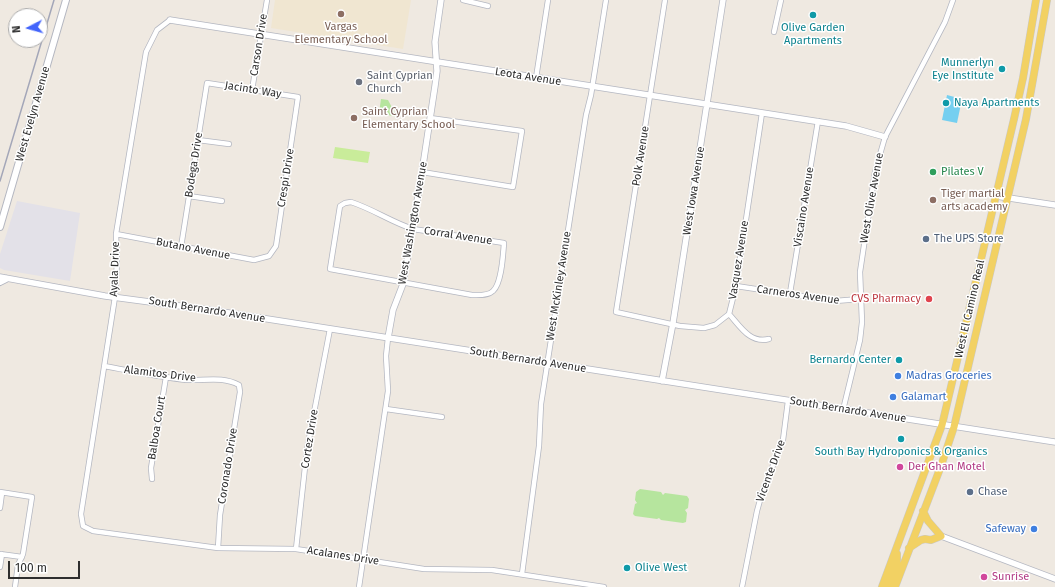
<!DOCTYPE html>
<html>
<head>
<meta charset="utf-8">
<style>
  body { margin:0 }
  #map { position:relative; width:1055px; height:587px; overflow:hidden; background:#efe9e1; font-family:"Fira Sans",sans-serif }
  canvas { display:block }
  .north { position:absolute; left:8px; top:8px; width:40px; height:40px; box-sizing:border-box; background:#fff; border:1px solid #ababab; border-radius:50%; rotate:264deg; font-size:11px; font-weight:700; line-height:16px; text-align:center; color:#2e2e2e }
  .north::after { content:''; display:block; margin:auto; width:14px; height:18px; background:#4264fb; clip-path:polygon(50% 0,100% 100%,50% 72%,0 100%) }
  .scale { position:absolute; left:8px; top:561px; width:72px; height:18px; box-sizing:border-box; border:2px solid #2e2e2e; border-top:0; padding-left:5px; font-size:12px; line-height:14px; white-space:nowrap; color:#2e2e2e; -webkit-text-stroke:3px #fff; paint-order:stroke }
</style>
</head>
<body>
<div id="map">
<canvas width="1055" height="587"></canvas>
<div class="north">N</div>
<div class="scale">100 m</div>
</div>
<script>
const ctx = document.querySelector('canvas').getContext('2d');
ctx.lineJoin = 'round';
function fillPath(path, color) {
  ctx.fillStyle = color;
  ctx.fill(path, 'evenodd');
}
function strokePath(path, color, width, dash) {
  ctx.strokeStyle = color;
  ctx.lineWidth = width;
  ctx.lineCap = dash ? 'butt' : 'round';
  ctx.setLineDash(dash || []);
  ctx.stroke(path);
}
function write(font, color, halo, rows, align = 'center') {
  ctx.font = font + ' "Fira Sans",sans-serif';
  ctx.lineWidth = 3;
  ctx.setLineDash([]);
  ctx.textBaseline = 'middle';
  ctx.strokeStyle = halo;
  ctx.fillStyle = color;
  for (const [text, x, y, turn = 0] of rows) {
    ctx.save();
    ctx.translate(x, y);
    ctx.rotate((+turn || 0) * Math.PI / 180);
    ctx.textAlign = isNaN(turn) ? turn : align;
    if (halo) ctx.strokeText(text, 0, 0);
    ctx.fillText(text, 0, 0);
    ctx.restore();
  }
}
fillPath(new Path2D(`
  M17,201l63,12 -10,68 -66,-11 -4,-2v-14z`), '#e3e1e8');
fillPath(new Path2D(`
  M275,0h136l-8,49 -132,-21z`), '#f0e6d1');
fillPath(new Path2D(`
  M381,99l7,1 9,17 -18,-4z
  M640,489l21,3 2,3 2,-2 22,3 2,3 -1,9 -3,2 2,3 -1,9 -3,1 -22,-3 -2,-2 -2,1 -22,-3 -2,-2 2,-10 2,-1 -2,-3 1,-8z`), '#b6e59e');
fillPath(new Path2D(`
  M335,147l35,5 -2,11 -35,-5z`), '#c9ec9a');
fillPath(new Path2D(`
  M947,95l15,4 -5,24 -15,-3z`), '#75cff0');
const minor = new Path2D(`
  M463,0l25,6
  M665,0l-49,312 64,14 24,2 11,-3 14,-11 7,-28 26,-173
  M170,20l-13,10 -11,22 -30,182 1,28 -2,35 -34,217 2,12 10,5 125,17 78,1 128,20 68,1 112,17
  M774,32l7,-32
  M536,78l12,-78
  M252,90l15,-90
  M198,140l31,4
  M422,172l91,15 9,-56 -92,-13
  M189,196l33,5
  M351,202c22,7 40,20 62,27l91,14c-1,11 -2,40 -11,48 -5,5 -15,4 -21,4l-142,-26 10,-63 5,-3z
  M116,234l138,26 15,-4 7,-10 22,-149 -91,-14 -26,164
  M736,286l99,15 25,-2
  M790,293l28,-172
  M729,314c11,12 21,30 40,25
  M104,366c28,5 55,11 83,14 18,1 35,-4 52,5l1,7 -20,123 -2,33
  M386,409l56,8
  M843,410l17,-70 2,-18 -2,-50 15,-100 10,-35 60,-115 8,-22
  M152,479l-1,-11 15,-91
  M0,492l32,5 -9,57 -5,11 -3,22
  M0,508l2,-15
  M296,549l11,-100 23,-120
  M0,554l22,3
  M0,567l2,-13
  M522,574l17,-128 2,-42 45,-289 5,-20 15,-95
  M359,587l29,-196 -2,-35 2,-18
  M742,587l15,-76 5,-18 21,-53 5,-39`);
const tertiary = new Path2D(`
  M170,20l676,106 39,11
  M996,196l59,9
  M0,277l105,19 105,14 845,132
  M388,338l5,-28 10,-26 19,-112 13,-86 2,-15 -2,-29 6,-42
  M662,381l11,-58 50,-323
  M941,536l114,43`);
const secondary = new Path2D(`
  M0,227l66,-227
  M0,282l6,-3`);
const primary = new Path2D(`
  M909,548l12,-8 4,-1 6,1 10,-4 -13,-15 -5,-10
  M882,587l60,-162 72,-306 9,-41 13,-78
  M889,587l8,-23v-10
  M895,587l46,-121 13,-39 72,-308 21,-119`);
strokePath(minor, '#b4b7c1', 6);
strokePath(tertiary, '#b4b7c1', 7);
strokePath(secondary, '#b4b7c1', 8);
strokePath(primary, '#c9c9c9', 8);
strokePath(minor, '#fff', 4.5);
strokePath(tertiary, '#fff', 5.5);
strokePath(secondary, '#fff', 6);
strokePath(primary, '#f2d163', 7);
strokePath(new Path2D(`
  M0,181l54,-181`), '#a3a6b8', 1.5);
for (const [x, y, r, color] of [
  [341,14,4,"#8d6e63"],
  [813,15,4,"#0f9aa8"],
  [1002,69,4,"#0f9aa8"],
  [359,82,4,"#6b7280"],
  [946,103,4,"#0f9aa8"],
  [354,118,4,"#8d6e63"],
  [933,172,4,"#2e9e5b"],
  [933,200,4,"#8d6e63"],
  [926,239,4,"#5c6f8a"],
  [929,299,4,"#e0444e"],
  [899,360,4,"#0f9aa8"],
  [898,376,4,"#3f7fe0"],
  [893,397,4,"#3f7fe0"],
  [901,439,4,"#0f9aa8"],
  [900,467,4,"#d1479c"],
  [970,492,4,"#5c6f8a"],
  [1034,529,4,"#3f7fe0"],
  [627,568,4,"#0f9aa8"],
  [984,577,4,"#d1479c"]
]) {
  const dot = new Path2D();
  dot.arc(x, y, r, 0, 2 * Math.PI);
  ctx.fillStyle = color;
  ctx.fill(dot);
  strokePath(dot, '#fff', 1.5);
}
write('11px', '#785e54', '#fff', [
  ["Vargas",341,27,"center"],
  ["Elementary School",341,40,"center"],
  ["Saint Cyprian",362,112],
  ["Elementary School",362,125],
  ["Tiger martial",941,194],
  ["arts academy",941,207]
], 'left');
write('11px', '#0d838f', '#fff', [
  ["Olive Garden",813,28],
  ["Apartments",813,41],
  ["Munnerlyn",994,63,"right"],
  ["Eye Institute",994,76,"right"],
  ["Naya Apartments",954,103,"left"],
  ["Bernardo Center",891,360,"right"],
  ["South Bay Hydroponics & Organics",901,452],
  ["Olive West",635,568,"left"]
]);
write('11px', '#2e2e2e', '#fff', [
  ["Carson Drive",259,45,-81],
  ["Leota Avenue",528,77,9],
  ["Jacinto Way",253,90,9],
  ["West Evelyn Avenue",33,114,-74],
  ["Polk Avenue",641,156,-81],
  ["Bodega Drive",194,165,-81],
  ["Crespi Drive",286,178,-81],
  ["West Iowa Avenue",694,191,-81],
  ["West Olive Avenue",872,198,-80],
  ["Viscaino Avenue",804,207,-81],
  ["West Washington Avenue",413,223,-80],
  ["Corral Avenue",458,236,9],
  ["Butano Avenue",193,249,11],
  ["Vasquez Avenue",739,260,-81],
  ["Ayala Drive",115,269,-88],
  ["West McKinley Avenue",559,286,-81],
  ["Carneros Avenue",798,295,8],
  ["West El Camino Real",970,309,-77],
  ["South Bernardo Avenue",207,310,9],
  ["South Bernardo Avenue",528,360,9],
  ["Alamitos Drive",160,374,7],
  ["South Bernardo Avenue",848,410,9],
  ["Balboa Court",157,428,-81],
  ["Cortez Drive",310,439,-81],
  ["Coronado Drive",228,466,-81],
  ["Vicente Drive",771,471,-70],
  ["Acalanes Drive",343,556,9]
]);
write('11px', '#5b616d', '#fff', [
  ["Saint Cyprian",367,76],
  ["Church",367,89]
], 'left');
write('11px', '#27864d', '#fff', [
  ["Pilates V",941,172]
], 'left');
write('11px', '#4e5e75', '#fff', [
  ["The UPS Store",934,239],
  ["Chase",978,492]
], 'left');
write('11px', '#be3a42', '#fff', [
  ["CVS Pharmacy",921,299]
], 'right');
write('11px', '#366cbe', '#fff', [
  ["Madras Groceries",906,376],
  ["Galamart",901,397],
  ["Safeway",1026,529,"right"]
], 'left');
write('11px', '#b23c85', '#fff', [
  ["Der Ghan Motel",908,467],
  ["Sunrise",992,577]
], 'left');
</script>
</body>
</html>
